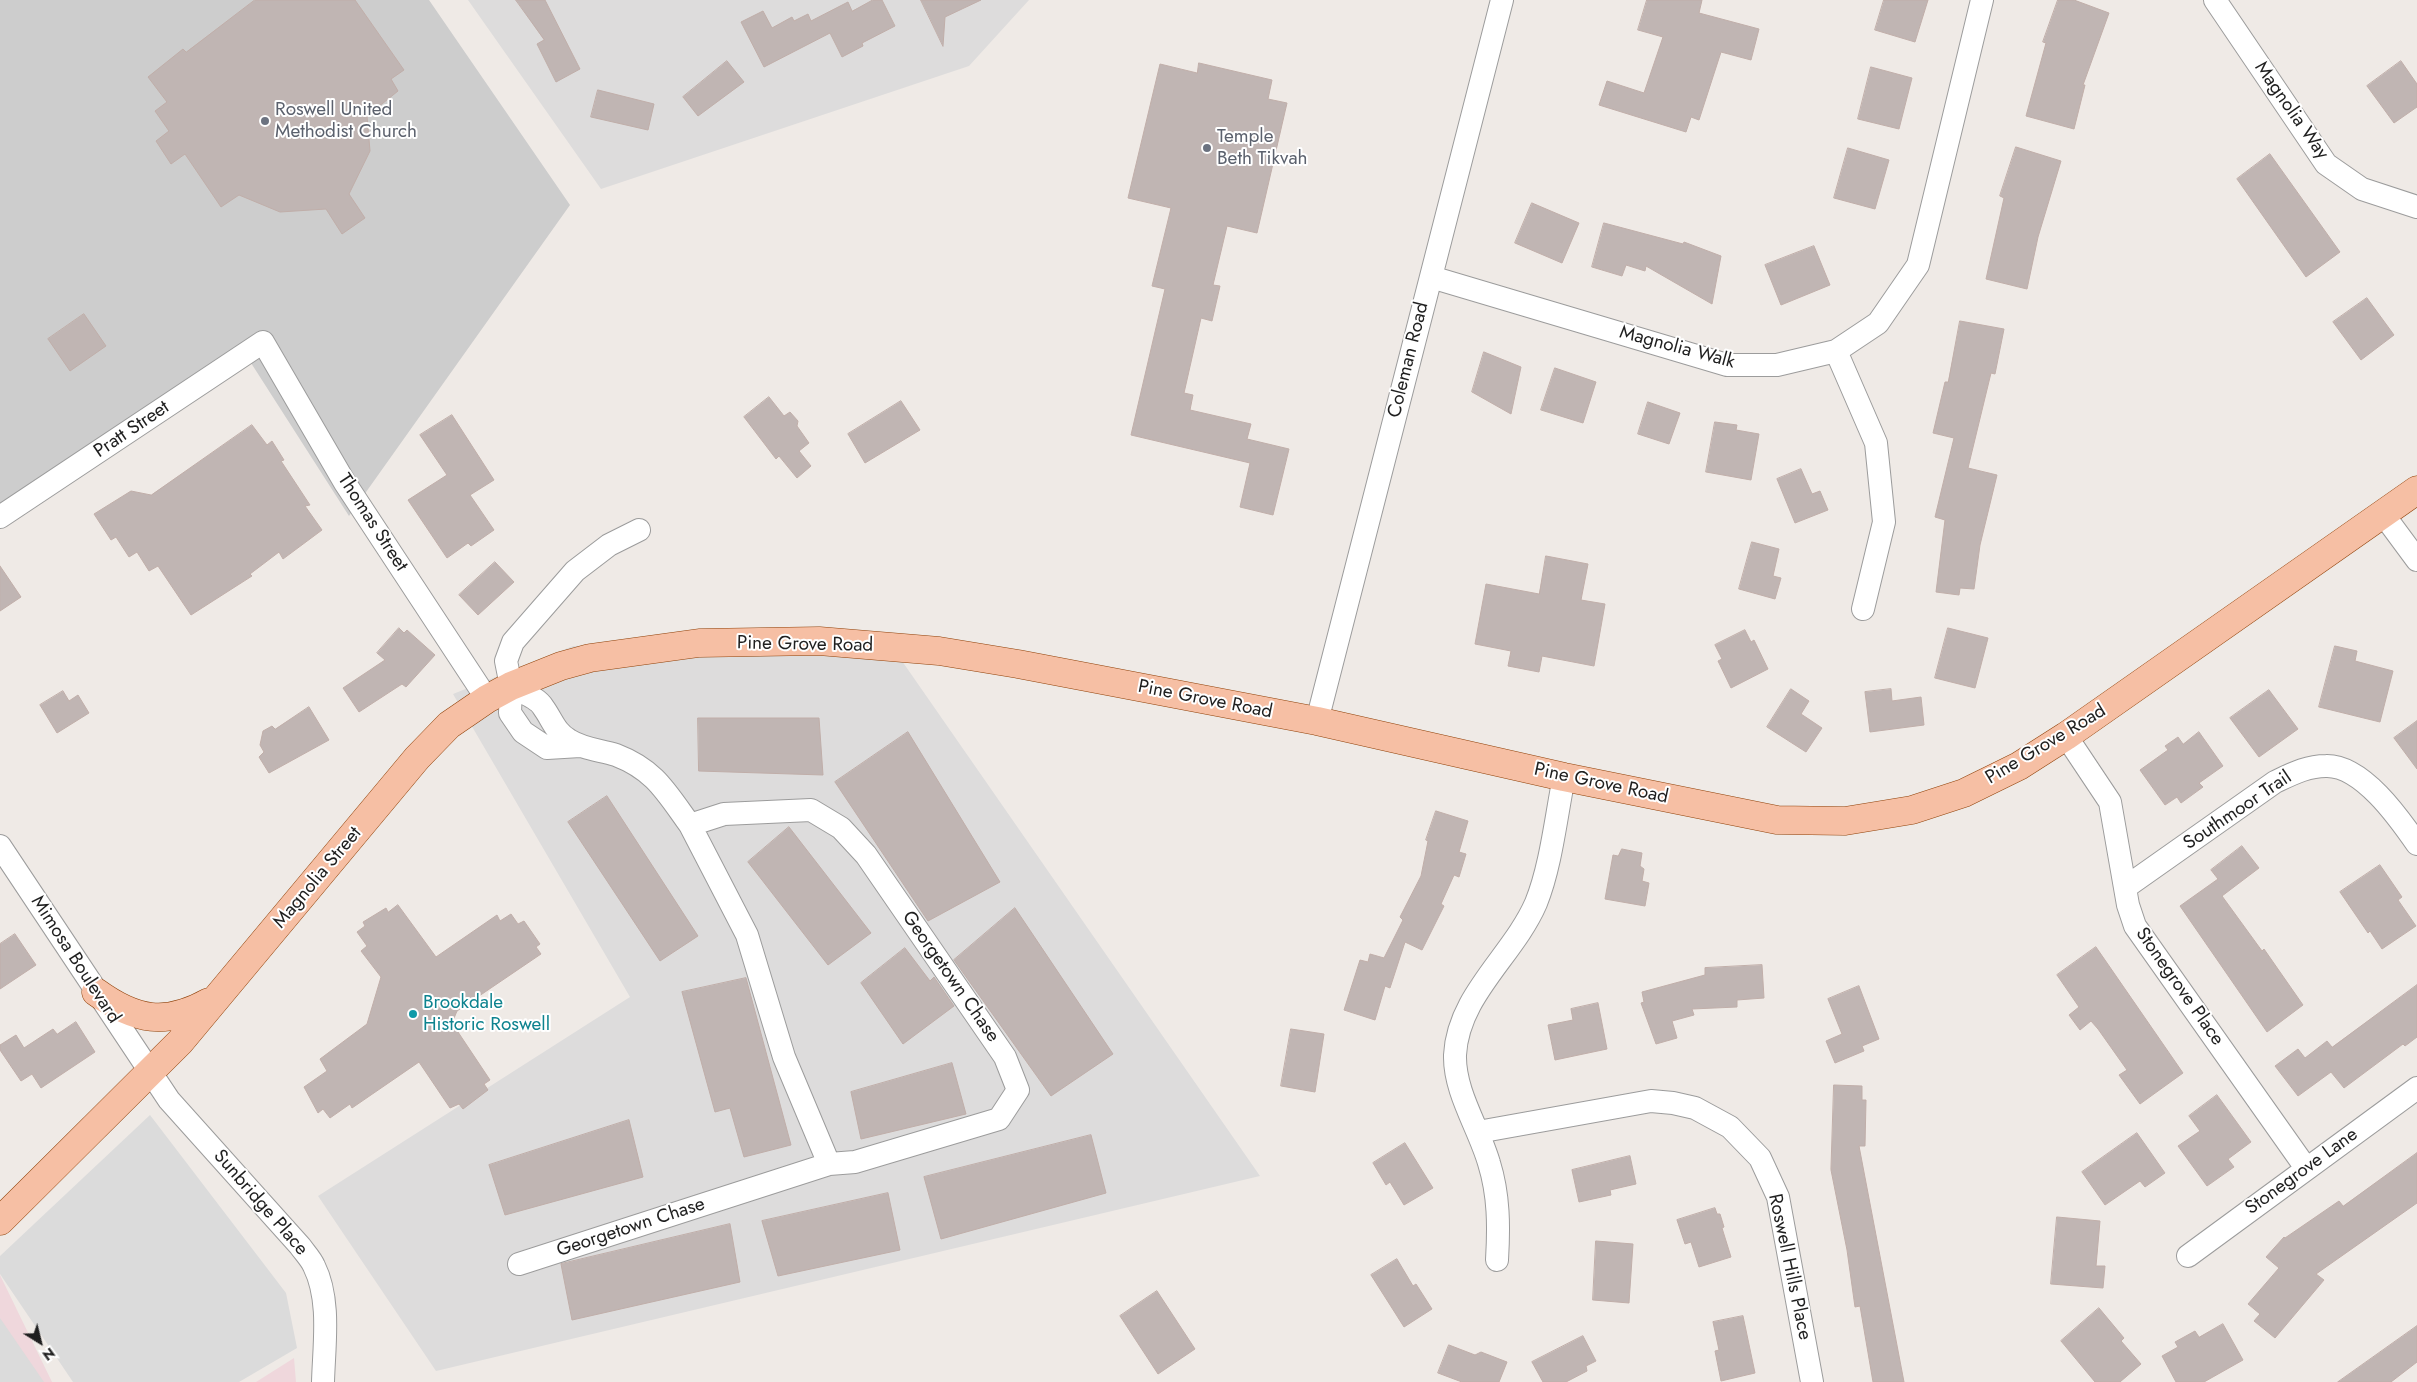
<!DOCTYPE html>
<html>
<head>
<meta charset="utf-8">
<style>
  body { margin:0 }
  #map { position:relative; width:2417px; height:1382px; overflow:hidden; background:#efeae6; font-family:Jost,sans-serif }
  canvas { display:block }
  .north { position:absolute; left:15px; top:1317px; width:50px; height:50px; -webkit-text-stroke:4px #fff; paint-order:stroke; rotate:144deg; font-size:14px; font-weight:700; line-height:20px; text-align:center; color:#1f1f1f }
  .north::after { content:''; display:block; margin:auto; width:18px; height:22px; background:#1f1f1f; clip-path:polygon(50% 0,100% 100%,50% 72%,0 100%) }
</style>
</head>
<body>
<div id="map">
<canvas width="2417" height="1382"></canvas>
<div class="north">N</div>
</div>
<script>
const ctx = document.querySelector('canvas').getContext('2d');
ctx.lineJoin = 'round';
function fillPath(path, color) {
  ctx.fillStyle = color;
  ctx.fill(path, 'evenodd');
}
function strokePath(path, color, width, dash) {
  ctx.strokeStyle = color;
  ctx.lineWidth = width;
  ctx.lineCap = dash ? 'butt' : 'round';
  ctx.setLineDash(dash || []);
  ctx.stroke(path);
}
function write(font, color, halo, rows, align = 'center') {
  ctx.font = font + ' Jost,sans-serif';
  ctx.lineWidth = 4;
  ctx.setLineDash([]);
  ctx.textBaseline = 'middle';
  ctx.strokeStyle = halo;
  ctx.fillStyle = color;
  for (const [text, x, y, turn = 0] of rows) {
    ctx.save();
    ctx.translate(x, y);
    ctx.rotate((+turn || 0) * Math.PI / 180);
    ctx.textAlign = isNaN(turn) ? turn : align;
    if (halo) ctx.strokeText(text, 0, 0);
    ctx.fillText(text, 0, 0);
    ctx.restore();
  }
}
fillPath(new Path2D(`
  M468,0h561l-60,66 -368,123z
  M886,638l374,538 -824,195 -118,-175 312,-199 -177,-303 120,-48z`), '#dddcdc');
fillPath(new Path2D(`
  M0,1275l52,107h-52z
  M294,1358l2,24h-40z`), '#efd7dc');
fillPath(new Path2D(`
  M0,0h429l141,205 -221,311 -105,-164 -244,166z`), '#cdcdcd');
fillPath(new Path2D(`
  M150,1115l136,178 11,55 -58,34h-166l-73,-108v-18z
  M0,1318l44,64h-44z`), '#dbdbdb');
const building = new Path2D(`
  M255,0h100l49,70 -13,9 7,12 -31,25 3,35 -21,43 16,24 -23,16 -16,-25 -46,3 -41,-17 -18,12 -36,-53 -14,10 -15,-23 13,-10 -14,-20 12,-9 -19,-25 35,-28 3,3z
  M516,0h29l35,69 -24,13 -19,-38 7,-4z
  M873,0h9l13,26 -33,17 1,3 -21,11 -12,-24 -66,34 -23,-45 22,-11 9,17 20,-11 2,4 14,-7 3,7 37,-19 4,9z
  M921,0h60l-36,17 -2,29z
  M1647,0h55l-3,13 60,16 -8,31 -30,-8 -22,68 -8,-3 -5,15 -87,-27 8,-24 37,12 19,-56 -25,-7z
  M1884,0h44l-13,42 -40,-12z
  M2058,0h16l35,13 -26,72h2l-11,44 -48,-13 20,-73 -3,-1z
  M727,61l17,21 -46,34 -15,-19z
  M2401,61l16,23v23l-23,16 -27,-37z
  M1199,63l73,17 -4,19 19,4 -30,130 -30,-7 -14,59 7,1 -8,35 -11,-3 -17,75 9,2 -3,15 61,14 -4,15 42,10 -16,66 -33,-8 10,-44 -119,-28 34,-146 -13,-3 19,-78 -43,-10 32,-134 37,9z
  M1871,67l41,11 -13,51 -41,-10z
  M598,90l56,14 -6,26 -57,-13z
  M2016,147l45,14 -23,76 -11,52 -41,-10 18,-81 -4,-2z
  M1848,148l41,12 -14,49 -41,-11z
  M2270,154l70,98 -34,25 -69,-98z
  M1532,203l47,20 -17,40 -47,-20z
  M1604,223l79,21 1,-2 37,14 -9,48 -66,-38 -1,5 -19,-6 -4,11 -30,-9z
  M1814,246l16,39 -49,20 -16,-40z
  M2367,298l27,37 -33,25 -28,-38z
  M84,314l22,32 -36,25 -22,-32z
  M1960,321l44,8 -9,45 -4,-1 -23,95 29,7 -17,70 -6,44 -14,-1 -1,7 -23,-3 9,-72 -10,-3 19,-79 -21,-5 12,-51h3z
  M1484,352l37,15 -10,47 -39,-22z
  M1555,368l41,14 -13,41 -42,-13z
  M769,397l15,19 6,-4 8,9 -1,5 12,17 -10,8 12,15 -14,12 -18,-22 -3,3 -32,-42z
  M901,401l19,29 -55,33 -17,-29z
  M1648,402l32,11 -11,31 -31,-10z
  M452,415l42,65 -24,15 24,35 -23,16 -3,-3 -21,15 -39,-58 39,-25 -27,-40z
  M1715,422l22,3 -1,5 23,4 -8,46 -45,-8z
  M252,425l15,20 5,-4 12,19 -3,1 29,44 -5,1 17,24 -39,29 -4,-7 -29,22 2,2 -61,39 -33,-49 -9,5 -12,-19 -8,5 -13,-20 -5,3 -17,-26 37,-23 20,4z
  M1801,469l11,25 8,-3 8,19 -33,13 -18,-44z
  M1752,542l27,7 -6,27 8,2 -6,21 -36,-10z
  M1546,556l42,8 -7,36 24,4 -11,62 -52,-10 -3,16 -31,-6 3,-15 -36,-7 11,-60 53,10z
  M495,562l19,20 -36,33 -19,-20z
  M0,566l21,31 -21,14z
  M399,628l5,5 3,-3 28,25 -29,32 -4,-3 -43,28 -16,-24 42,-28 -8,-7z
  M1948,628l40,10 -13,50 -40,-10z
  M1745,630l6,12 3,-2 14,29 -37,19 -13,-27 4,-2 -7,-14z
  M2335,646l22,5 -2,10 38,10 -13,51 -61,-15z
  M1791,689l18,12 -8,13 21,14 -16,24 -39,-25z
  M1891,689l1,12 29,-4 3,28 -54,7 -5,-40z
  M2269,690l29,39 -39,28 -29,-39z
  M63,691l6,10 9,-6 11,18 -32,20 -17,-28z
  M309,707l20,33 -60,33 -10,-16 5,-5 -4,-7 3,-14 9,-5 3,3z
  M698,718h121l4,57 -124,-4z
  M2417,721v48l-23,-31z
  M908,732l92,150 -72,39 -93,-139z
  M2199,732l24,34 -24,17 4,4 -22,16 -4,-6 -12,8 -25,-35 28,-20 -3,-4 13,-9 5,7z
  M607,796l91,140 -38,25 -92,-139z
  M1436,811l32,10 -9,31 7,2 -7,23 -5,-2 -13,29 3,2 -22,44 -17,-8 -15,46 -5,-2 -10,34 -31,-10 16,-50 8,2 2,-8 14,4 19,-38 -3,-3 21,-41 7,-35 -2,-1z
  M789,827l82,106 -43,32 -80,-103z
  M2242,846l17,22 -37,28 40,55 2,-2 39,56 -36,27 -87,-126 38,-27 -7,-9z
  M1622,849l20,4 -2,13 4,3 -2,12 7,2 -4,23 -40,-7 8,-44 5,1z
  M2380,865l22,32 -4,3 18,26 -34,23 -12,-18 -2,2 -28,-41z
  M398,905l38,52 61,-42 3,6 11,-7 7,10 6,-3 16,23 -4,3 5,7 -84,57 -5,12 38,57 -6,4 4,6 -25,19 -4,-5 -9,4 -31,-46 -67,46 -2,-4 -20,14 -7,-9 -5,4 -14,-26 23,-16 -7,-12 47,-35 14,-47 -20,-26 6,-5 -10,-14 8,-6 -2,-4 23,-14 2,4z
  M1015,908l98,146 -62,42 -97,-136z
  M15,934l21,31 -36,24v-45z
  M2096,947l87,126 -43,31 -21,-29 8,-5 -29,-41 -7,-8 -11,9 -11,-15 10,-8 -22,-32z
  M905,948l25,33 4,-4 20,29 -51,38 -42,-61z
  M1762,965l2,33 -27,2v7l-45,2 2,6 -22,6 5,17 -21,6 -15,-41 3,-1 -2,-10 63,-17v-7z
  M746,978l45,167 -47,12 -14,-49 -15,4 -33,-120z
  M2417,985v52l-12,9 -2,-2 -59,44 -13,-16 -33,24 -23,-30 23,-17 7,9 22,-17 5,6z
  M1859,986l20,53 -17,7 2,5 -29,12 -9,-22 16,-7 -14,-35z
  M1598,1003l9,46 -52,11 -7,-35 25,-5 -2,-11z
  M76,1022l19,30 -54,36 -9,-14 -11,7 -21,-31v-5l16,-10 8,13 29,-19 4,5z
  M1291,1029l33,5 -9,58 -34,-6z
  M952,1063l14,51 -105,25 -10,-47z
  M1834,1085l28,1v14h4l-1,46h-6l45,236h-31l-13,-76 -5,1 -8,-57 -16,-80z
  M2217,1095l34,47 -23,17 6,8 -27,19 -29,-40 22,-15 -11,-15z
  M629,1120l14,57 -138,38 -16,-50z
  M2137,1133l28,40 -20,14 -5,-6 -35,24 -23,-33z
  M1091,1135l15,58 -165,46 -17,-62z
  M1405,1143l28,45 -29,17 -14,-23 -4,3 -13,-22z
  M2417,1153v50l-101,71 8,6 -49,58 -21,-17 6,-7 -12,-10 31,-36 -13,-11 18,-20 1,1 54,-37 4,5z
  M1630,1156l6,28 -26,6 1,5 -32,7 -7,-32z
  M888,1193l12,57 -122,26 -16,-55z
  M1715,1208l2,6h3l4,13 -2,1 9,29 -32,10 -8,-25 -6,2 -8,-24z
  M2057,1217l43,4 -4,45h9l-2,22 -52,-4z
  M730,1224l10,58 -168,38 -11,-56z
  M1596,1241l37,3 -4,59 -36,-3z
  M1397,1259l16,27 3,-2 16,25 -28,18 -33,-52z
  M1157,1291l38,58 -37,25 -38,-58z
  M2099,1308l25,30 -3,3 20,23 -21,18h-25l-34,-41z
  M1743,1316l12,57 -34,8 -6,-30 4,-1 -6,-28z
  M2223,1324l20,36 -39,22h-28l-14,-26 16,-9 -3,-5 20,-11 4,6z
  M2417,1326v36l-26,20h-53z
  M1583,1336l13,25 -10,5 1,5 -21,11h-23l-11,-20z
  M1449,1345l26,10 6,-3 26,10 -8,20h-37l-24,-9z`);
fillPath(building, '#c0b5b3');
strokePath(building, '#c0aea9', 1);
const minor = new Path2D(`
  M2215,0l111,164 36,25 55,18
  M1431,277l296,88h50l59,-14 42,-28 40,-58 64,-265
  M1836,351l40,92 8,79 -21,87
  M2383,514l34,46
  M0,517l263,-175 82,141 142,216
  M511,686c10,6 27,12 32,21 9,12 12,25 26,33 14,9 31,10 47,15 39,15 50,37 74,70l34,-11 87,-4 30,18 25,27 139,202 13,33 -19,29 -144,43 -26,2 -310,100
  M1317,721l185,-721
  M2066,736l44,66 18,103 7,21 171,242
  M580,746l-33,2 -24,-16 -13,-19 1,-27 -5,-25 7,-19 62,-71 34,-26 30,-15
  M690,825l57,110 37,122 45,107
  M0,846l169,254 131,146c5,7 11,13 14,20 17,34 10,79 9,116
  M2126,887l149,-105c17,-8 32,-16 51,-16 36,-1 73,52 91,78
  M1478,1132l173,-31 22,2 22,5 35,19 30,31 18,39 34,185
  M2188,1256l229,-168
  M1497,1260c2,-33 2,-65 -8,-97 -10,-35 -35,-71 -34,-108 3,-60 58,-99 81,-152 15,-37 20,-86 28,-126`);
const major = new Path2D(`
  M96,992c40,29 70,34 113,10
  M0,1221l180,-179 237,-284 32,-33 38,-26 24,-13 50,-20 29,-8 109,-15 120,-2 120,10 79,13 299,57 247,56 213,43 68,1 67,-11 52,-17 55,-27 47,-30 351,-246`);
strokePath(minor, '#9c9c9c', 24);
strokePath(major, '#90420a', 29);
strokePath(minor, '#fff', 22);
strokePath(major, '#f6bfa4', 28);
for (const [x, y, r, color] of [
  [265,121,5,"#6b7280"],
  [1207,148,5,"#6b7280"],
  [413,1014,5,"#0f9aa8"]
]) {
  const dot = new Path2D();
  dot.arc(x, y, r, 0, 2 * Math.PI);
  ctx.fillStyle = color;
  ctx.fill(dot);
  strokePath(dot, '#fff', 2);
}
write('19px', '#5b616d', '#fff', [
  ["Roswell United",275,110],
  ["Methodist Church",275,132],
  ["Temple",1217,137],
  ["Beth Tikvah",1217,159]
], 'left');
write('19px', '#1f1f1f', '#fff', [
  ["Magnolia Way",2291,111,55],
  ["Magnolia Walk",1677,348,15],
  ["Coleman Road",1409,360,-76],
  ["Pratt Street",132,430,-34],
  ["Thomas Street",372,523,57],
  ["Pine Grove Road",805,645,1],
  ["Pine Grove Road",1205,700,11],
  ["Pine Grove Road",2046,745,-31],
  ["Pine Grove Road",1601,784,12],
  ["Southmoor Trail",2238,811,-34],
  ["Magnolia Street",318,878,-50],
  ["Mimosa Boulevard",75,960,57],
  ["Georgetown Chase",950,977,55],
  ["Stonegrove Place",2179,987,55],
  ["Stonegrove Lane",2302,1172,-36],
  ["Sunbridge Place",260,1203,49],
  ["Georgetown Chase",631,1228,-18],
  ["Roswell Hills Place",1789,1267,78]
]);
write('19px', '#0d838f', '#fff', [
  ["Brookdale",423,1003],
  ["Historic Roswell",423,1025]
], 'left');
</script>
</body>
</html>
